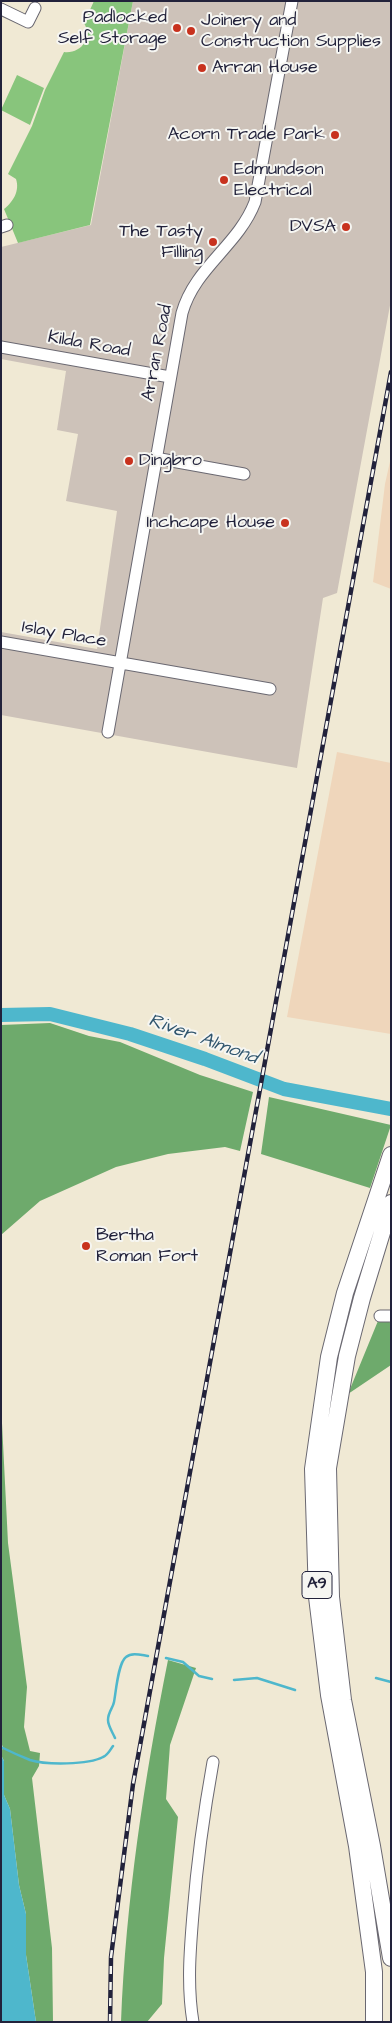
<!DOCTYPE html>
<html>
<head>
<meta charset="utf-8">
<style>
  body { margin:0 }
  #map { position:relative; width:392px; height:2023px; overflow:hidden; background:#f0e9d4; font-family:"Architects Daughter",sans-serif }
  canvas { display:block }
  .frame { position:absolute; inset:0; border:2px solid #22223b; pointer-events:none }
</style>
</head>
<body>
<div id="map">
<canvas width="392" height="2023"></canvas>
<div class="frame"></div>
</div>
<script>
const ctx = document.querySelector('canvas').getContext('2d');
ctx.lineJoin = 'round';
function fillPath(path, color) {
  ctx.fillStyle = color;
  ctx.fill(path, 'evenodd');
}
function strokePath(path, color, width, dash) {
  ctx.strokeStyle = color;
  ctx.lineWidth = width;
  ctx.lineCap = dash ? 'butt' : 'round';
  ctx.setLineDash(dash || []);
  ctx.stroke(path);
}
function write(font, color, halo, rows, align = 'center') {
  ctx.font = font + ' "Architects Daughter",sans-serif';
  ctx.lineWidth = 4;
  ctx.setLineDash([]);
  ctx.textBaseline = 'middle';
  ctx.strokeStyle = halo;
  ctx.fillStyle = color;
  for (const [text, x, y, turn = 0] of rows) {
    ctx.save();
    ctx.translate(x, y);
    ctx.rotate((+turn || 0) * Math.PI / 180);
    ctx.textAlign = isNaN(turn) ? turn : align;
    if (halo) ctx.strokeText(text, 0, 0);
    ctx.fillText(text, 0, 0);
    ctx.restore();
  }
}
fillPath(new Path2D(`
  M391,457v132l-18,-7 12,-98z
  M337,752l54,11v271l-104,-17z`), '#efd6bb');
fillPath(new Path2D(`
  M133,1h258v299l-54,293 -14,5 -26,170 -296,-53v-83l96,17 20,-138 -51,-10 12,-67 -21,-4 9,-59 -65,-12v-112l90,-22z`), '#cdc2b9');
fillPath(new Path2D(`
  M94,1h39l-43,224 -72,18 -14,-34c9,-7 16,-18 12,-30l-8,-5 24,-48 13,-36 19,-38c17,2 29,-14 20,-29z
  M17,75l27,13 -14,37 -29,-15z`), '#88c57c');
fillPath(new Path2D(`
  M50,1023l39,13 31,6 80,33 53,17 -13,59 -15,-4 -57,7 -52,13 -76,34 -39,34v-210z
  M269,1097l122,28 -21,63 -109,-34z
  M380,1316l11,7v42l-43,29z
  M1,1403l7,140 19,144 -3,40 6,24 10,2 -1,13 -7,12 20,170 1,74h-17l-10,-67v-41l-7,-29 -9,-76 -6,-14v-34l-3,-6 2,-9 -2,-1z
  M168,1660l28,8 -26,77 -4,54 12,18 -14,141 -2,46 -15,18h-26c5,-122 23,-242 47,-362z`), '#6eaa6c');
fillPath(new Path2D(`
  M1,1755l3,6v34l6,14 9,76 7,29v41l10,67h-35z`), '#4eb7cc');
strokePath(new Path2D(`
  M166,1658l17,4 16,14 13,3
  M376,1678l15,4
  M234,1680l23,-2 38,12
  M115,1738c-2,-5 -7,-12 -7,-18 0,-8 5,-12 6,-18 2,-10 4,-39 12,-45 6,-5 15,-2 22,-1
  M1,1747c10,5 19,9 29,13 16,5 58,5 73,-3 5,-2 7,-7 10,-11`), '#4eb7cc', 2.5);
strokePath(new Path2D(`
  M1,1015l49,-1 80,20 75,25 79,30 107,20`), '#4eb7cc', 14);
const minor = new Path2D(`
  M1,9l27,13 7,-14
  M1,227l6,-2
  M1,347l169,30
  M155,458l89,16
  M1,642l269,47
  M108,732l74,-419c13,-46 56,-67 73,-111l37,-201
  M380,1316h11
  M193,2022c-6,-36 -3,-72 0,-108 4,-51 11,-102 20,-152`);
const highway = new Path2D(`
  M391,1203l-29,95 -15,58 -19,112 3,129 12,103 29,146 19,112
  M374,2022v-50l-17,-126 -28,-151 -12,-98 -4,-128 16,-112 16,-64 46,-138`);
strokePath(minor, '#6a6871', 13);
strokePath(highway, '#6a6871', 18);
strokePath(minor, '#fff', 11);
strokePath(highway, '#fff', 16);
const rail = new Path2D(`
  M110,2022l1,-65 22,-173 258,-1412`);
strokePath(rail, '#22223b', 4.5);
strokePath(rail, '#f6f6f2', 2.5, [8]);
for (const [x, y, r, color] of [
  [177,28,5,"#c8321e"],
  [191,31,5,"#c8321e"],
  [202,68,5,"#c8321e"],
  [335,135,5,"#c8321e"],
  [224,180,5,"#c8321e"],
  [346,227,5,"#c8321e"],
  [213,242,5,"#c8321e"],
  [129,461,5,"#c8321e"],
  [285,523,5,"#c8321e"],
  [86,1246,5,"#c8321e"]
]) {
  const dot = new Path2D();
  dot.arc(x, y, r, 0, 2 * Math.PI);
  ctx.fillStyle = color;
  ctx.fill(dot);
  strokePath(dot, '#f6f6f2', 2);
}
for (const [x, y, w] of [
  [317,1585,30]
]) {
  const box = new Path2D();
  box.roundRect(x - w / 2, y - 13.5, w, 27, 4);
  ctx.fillStyle = '#f6f6f2';
  ctx.fill(box);
  strokePath(box, '#22223b', 1);
}
write('bold 16px', '#22223b', null, [
  ["A9",317,1585]
]);
write('18px', '#22223b', '#f6f6f2', [
  ["Padlocked",167,18],
  ["Self Storage",167,39],
  ["Joinery and",201,21,"left"],
  ["Construction Supplies",201,42,"left"],
  ["Arran House",212,68,"left"],
  ["Acorn Trade Park",325,135],
  ["Edmundson",234,170,"left"],
  ["Electrical",234,191,"left"],
  ["DVSA",336,227],
  ["The Tasty",203,232],
  ["Filling",203,253],
  ["Dingbro",139,461,"left"],
  ["Inchcape House",275,523],
  ["Bertha",96,1236,"left"],
  ["Roman Fort",96,1257,"left"]
], 'right');
write('18px', '#22223b', '#f6f6f2', [
  ["Kilda Road",89,345,10],
  ["Arran Road",158,353,-79],
  ["Islay Place",64,635,10]
]);
write('italic 19px', '#31566e', '#f6f6f2', [
  ["River Almond",203,1040,20]
]);
</script>
</body>
</html>
